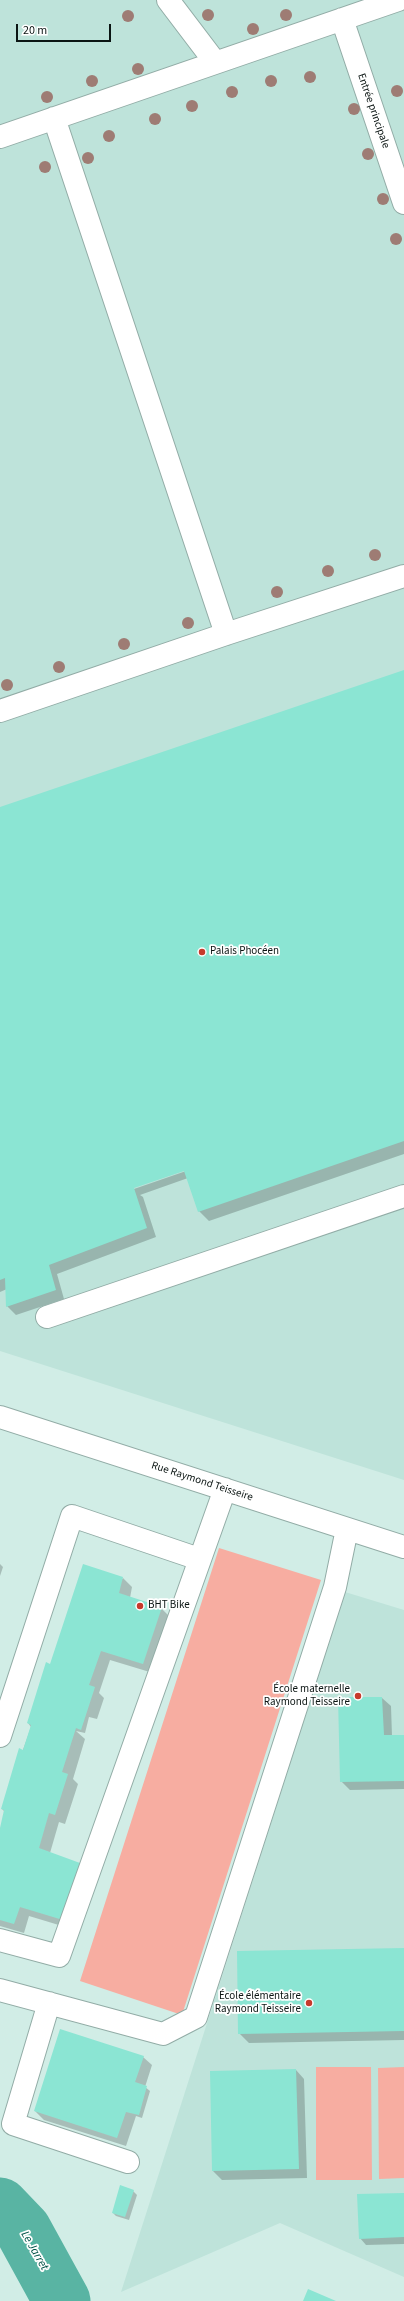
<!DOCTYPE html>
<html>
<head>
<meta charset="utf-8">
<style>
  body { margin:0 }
  #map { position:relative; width:404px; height:2301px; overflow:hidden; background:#d1ede6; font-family:"Source Sans 3",sans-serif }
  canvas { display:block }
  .scale { position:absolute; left:16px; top:24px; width:95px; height:18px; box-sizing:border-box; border:2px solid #0b1513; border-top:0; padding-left:5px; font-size:12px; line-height:14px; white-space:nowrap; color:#0b1513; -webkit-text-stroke:3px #fff; paint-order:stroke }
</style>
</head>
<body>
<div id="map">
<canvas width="404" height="2301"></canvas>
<div class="scale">20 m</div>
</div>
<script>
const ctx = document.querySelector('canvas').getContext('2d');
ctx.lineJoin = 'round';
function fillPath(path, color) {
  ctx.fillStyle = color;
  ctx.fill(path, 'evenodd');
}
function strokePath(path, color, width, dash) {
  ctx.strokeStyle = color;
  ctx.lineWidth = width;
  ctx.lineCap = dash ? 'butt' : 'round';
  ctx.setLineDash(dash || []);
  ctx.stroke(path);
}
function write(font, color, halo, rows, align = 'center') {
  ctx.font = font + ' "Source Sans 3",sans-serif';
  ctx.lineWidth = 3.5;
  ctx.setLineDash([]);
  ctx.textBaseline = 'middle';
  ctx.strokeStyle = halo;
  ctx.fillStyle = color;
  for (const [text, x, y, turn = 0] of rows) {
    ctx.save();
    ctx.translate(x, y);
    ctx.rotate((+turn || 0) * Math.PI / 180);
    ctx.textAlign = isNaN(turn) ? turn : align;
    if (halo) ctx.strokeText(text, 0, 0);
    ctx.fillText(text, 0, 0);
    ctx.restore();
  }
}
fillPath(new Path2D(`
  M0,0h404v1480l-404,-129z
  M345,1592l59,18v667l-124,-54 -159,69z`), '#bee3da');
fillPath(new Path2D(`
  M219,1548l102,32 -139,435 -102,-34z
  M316,2067h55l1,113h-56z
  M404,2067v111l-25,1 -1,-111z`), '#f7ada1');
fillPath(new Path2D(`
  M404,671v483l-195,67 -10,-10 -11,-33 -48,17 3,2 13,40 -99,37 7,25 -48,16 -9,-9v-17l-7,3v-484zM189,1168v2l-55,19 -1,-2z
  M0,1564l3,3 -3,9z
  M123,1578l9,9 -2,11 31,10 10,10 -18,55 -43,-13 -11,33 5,5 -7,21 -8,-2 -4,16 -9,-2 9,8 -12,40 5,5 -13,40 -6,-2 -9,31 30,11 9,10 -17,55 -43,-13 -5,17 -24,-7v-94l5,-20 -3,-3 29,-82 -3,-4 23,-57z
  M382,1698l9,8 1,30h12v53l-54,1 -9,-9z
  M404,1949v91l-155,3 -10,-10z
  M143,2057l9,8 -7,22 5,4 -8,27 -6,-2 -10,30 -82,-26 -9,-9z
  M296,2070l8,9 3,99 -85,2 -9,-9z
  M133,2191l4,4 -8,25 -13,-4 -3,-3z
  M404,2194v50l-38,1 -6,-7z`), '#0003');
strokePath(new Path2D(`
  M0,2206l23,24 39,71`), '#59b4a3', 57);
fillPath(new Path2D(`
  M404,670v471l-206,71 -14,-41 -50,17 13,40 -98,37 7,25 -50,17 -1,-29 -5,2v-473z
  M83,1564l40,13 -4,16 43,14 -19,57 -42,-13 -12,34 6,2 -14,43 -5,-2 -14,44 6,2 -13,41 -6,-2 -10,35 41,15 -17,57 -43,-13 -6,17 -14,-4v-92l4,-18 -3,-1 18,-61 4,2 8,-25 -4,-2 19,-61 4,2z
  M338,1697h44l2,38h20v46l-64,1z
  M404,1948v83l-166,3 -1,-83z
  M60,2029l84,27 -9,26 12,4 -8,29 -13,-3 -9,26 -83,-27z
  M296,2069l3,100 -87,2 -2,-100z
  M120,2185l14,5 -9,27 -13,-4z
  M404,2193v44l-45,2 -2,-45z
  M308,2289l28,12h-33z`), '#8be5d3');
const minor = new Path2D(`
  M168,0l47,62
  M342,19l62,184
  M54,118l172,516
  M0,137l398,-137
  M0,711l226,-77 178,-58
  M47,1317l357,-121
  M0,1417l404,130
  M0,1736l72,-220 127,43
  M0,1940l59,16 166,-467
  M0,1990l163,44 33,-17 139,-430 12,-58
  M49,2003l-36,121 115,38`);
strokePath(minor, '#92aca6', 24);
strokePath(minor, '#fff', 22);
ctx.fillStyle = '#9e7c74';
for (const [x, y] of [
  [208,15],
  [286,15],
  [128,16],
  [253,29],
  [138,69],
  [310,77],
  [92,81],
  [271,81],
  [397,91],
  [232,92],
  [47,97],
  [192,106],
  [354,109],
  [155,119],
  [109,136],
  [368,154],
  [88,158],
  [45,167],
  [383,199],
  [396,239],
  [375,555],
  [328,571],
  [277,592],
  [188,623],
  [124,644],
  [59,667],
  [7,685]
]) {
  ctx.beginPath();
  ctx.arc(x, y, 6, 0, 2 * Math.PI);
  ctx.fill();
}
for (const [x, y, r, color] of [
  [202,952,4,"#c73a2c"],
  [140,1606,4,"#c73a2c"],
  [358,1696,4,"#c73a2c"],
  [309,2003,4,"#c73a2c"]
]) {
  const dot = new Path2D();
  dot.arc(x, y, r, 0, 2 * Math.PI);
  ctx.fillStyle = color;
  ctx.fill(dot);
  strokePath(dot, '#fff', 1.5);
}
write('11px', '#0b1513', '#fff', [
  ["Entrée principale",373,111,71],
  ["Rue Raymond Teisseire",202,1482,18]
]);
write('11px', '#0b1513', '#fff', [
  ["Palais Phocéen",210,952],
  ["BHT Bike",148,1606],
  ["École maternelle",350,1690,"right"],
  ["Raymond Teisseire",350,1703,"right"],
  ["École élémentaire",301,1997,"right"],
  ["Raymond Teisseire",301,2010,"right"]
], 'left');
write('italic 12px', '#005347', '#fff', [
  ["Le Jarret",34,2251,60]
]);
</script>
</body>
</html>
